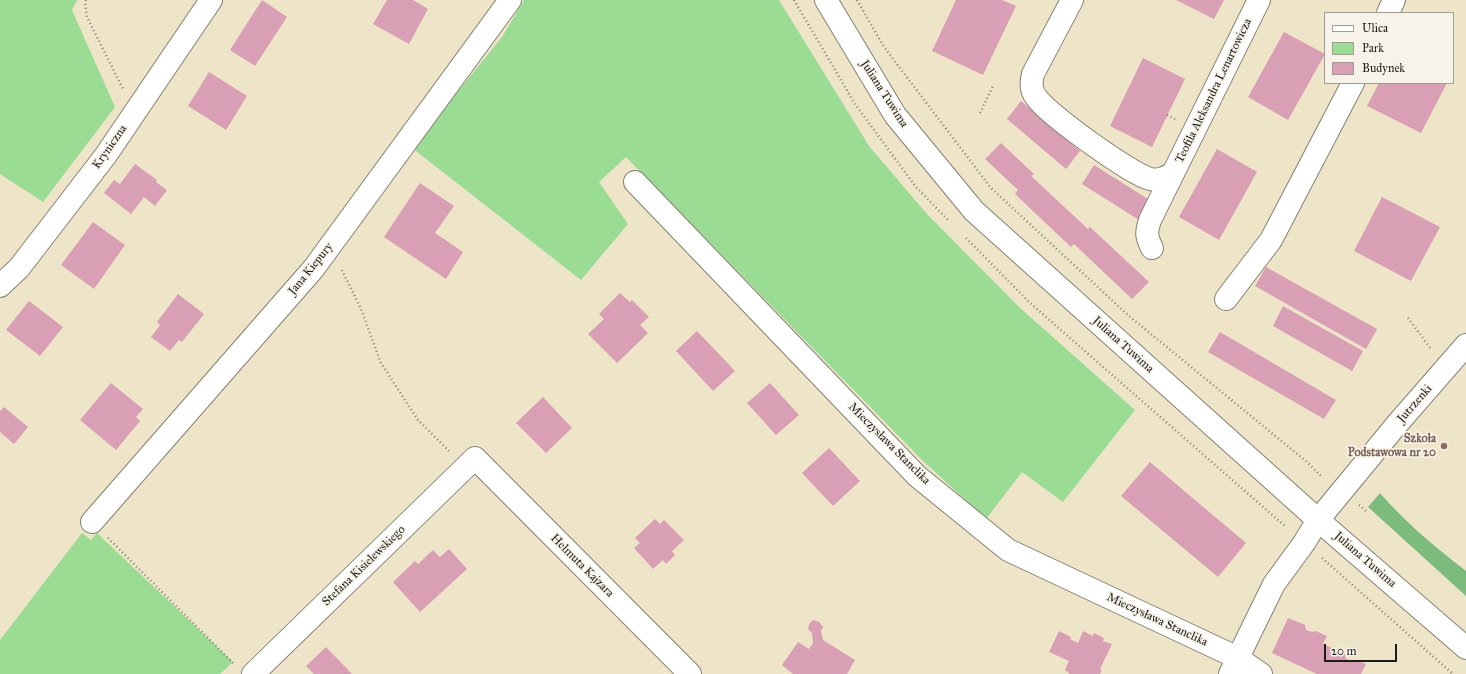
<!DOCTYPE html>
<html>
<head>
<meta charset="utf-8">
<style>
  body { margin:0 }
  #map { position:relative; width:1466px; height:674px; overflow:hidden; background:#eee5c8; font-family:"IM FELL Great Primer",serif }
  canvas { display:block }
  .legend { position:absolute; left:1324px; top:12px; width:130px; height:72px; box-sizing:border-box; background:#f7f3e8; border:1px solid #9f9d96; margin:0; padding:5px 7px; list-style:none; font-size:12px; color:#1c1c1c }
  .legend li { display:flex; align-items:center; gap:8px; height:20px }
  .legend b { width:20px; border:1px solid #9f9d96 }
  .scale { position:absolute; left:1324px; top:644px; width:73px; height:18px; box-sizing:border-box; border:2px solid #1c1c1c; border-top:0; padding-left:5px; font-size:12px; line-height:14px; white-space:nowrap; color:#1c1c1c; -webkit-text-stroke:3px #f7f3e8; paint-order:stroke }
</style>
</head>
<body>
<div id="map">
<canvas width="1466" height="674"></canvas>
<ul class="legend">
<li><b style="height:5px;background:#fff"></b>Ulica</li>
<li><b style="height:11px;background:#9adc93"></b>Park</li>
<li><b style="height:11px;background:#d89fb5"></b>Budynek</li>
</ul>
<div class="scale">20 m</div>
</div>
<script>
const ctx = document.querySelector('canvas').getContext('2d');
ctx.lineJoin = 'round';
function fillPath(path, color) {
  ctx.fillStyle = color;
  ctx.fill(path, 'evenodd');
}
function strokePath(path, color, width, dash) {
  ctx.strokeStyle = color;
  ctx.lineWidth = width;
  ctx.lineCap = dash ? 'butt' : 'round';
  ctx.setLineDash(dash || []);
  ctx.stroke(path);
}
function write(font, color, halo, rows, align = 'center') {
  ctx.font = font + ' "IM FELL Great Primer",serif';
  ctx.lineWidth = 3.5;
  ctx.setLineDash([]);
  ctx.textBaseline = 'middle';
  ctx.strokeStyle = halo;
  ctx.fillStyle = color;
  for (const [text, x, y, turn = 0] of rows) {
    ctx.save();
    ctx.translate(x, y);
    ctx.rotate((+turn || 0) * Math.PI / 180);
    ctx.textAlign = isNaN(turn) ? turn : align;
    if (halo) ctx.strokeText(text, 0, 0);
    ctx.fillText(text, 0, 0);
    ctx.restore();
  }
}
fillPath(new Path2D(`
  M0,0h77l-5,10 43,97 -72,95 -43,-28z
  M524,0h255l90,146 57,67 93,94 116,103 -72,92 -41,-30 -36,47 -63,-58 -297,-304 -27,25 29,42 -47,56 -169,-132 90,-111z
  M82,533l9,7 6,-7 136,129 -13,12h-220v-34z`), '#9adc93');
fillPath(new Path2D(`
  M1380,493c26,30 54,53 86,78v25l-98,-89z`), '#7bbc7d');
fillPath(new Path2D(`
  M262,0l25,17 -32,49 -25,-16z
  M387,0h26l15,9 -19,35 -36,-20z
  M956,0h46l14,6 -33,69 -51,-24z
  M1176,0h48l-10,19z
  M1284,32l41,22 -37,66 -40,-23z
  M1143,58l42,21 -33,68 -42,-21z
  M209,72l38,24 -21,34 -38,-24z
  M1379,83h68l-26,50 -54,-27z
  M1021,101l59,50 -14,18 -59,-50z
  M1001,143l33,31 -3,2 57,53 2,-2 59,55 -17,17 -58,-55 -3,3 -56,-53 3,-4 -33,-31z
  M1217,149l40,23 -38,68 -40,-23z
  M135,164l22,16 -1,2 11,8 -12,16 -11,-9 -13,17 -27,-21 10,-13 6,4z
  M1094,165l57,36 -12,19 -57,-36z
  M420,183l34,23 -19,27 28,19 -17,27 -62,-42z
  M1382,197l58,30 -29,54 -57,-30z
  M93,222l32,23 -31,44 -33,-24z
  M1266,267l111,62 -11,20 -111,-63z
  M620,293l10,9 2,-2 17,17 -9,8 8,8 -31,30 -29,-29 16,-15 -5,-5z
  M178,294l26,20 -22,28 -3,-2 -9,11 -19,-14 9,-12 -3,-3z
  M29,301l34,26 -23,29 -34,-26z
  M1283,306l80,45 -11,20 -79,-45z
  M697,331l38,40 -22,20 -37,-40z
  M1220,332l116,68 -12,19 -116,-67z
  M111,383l32,26 -7,8 4,4 -24,29 -36,-30z
  M770,383l29,32 -23,20 -29,-32z
  M543,397l29,31 -26,25 -30,-30z
  M4,407l24,20 -14,17 -14,-12v-21z
  M829,448l31,33 -27,25 -31,-33z
  M1150,462l96,81 -28,34 -97,-81z
  M655,519l5,5 4,-4 20,20 -12,11 3,4 -9,9 -3,-4 -10,9 -19,-21 6,-5 -5,-5z
  M449,549l18,20 -47,43 -27,-30 22,-21 3,3 15,-14 7,7z
  M1288,618l17,7 1,5 6,2 4,-1 11,5 -4,8 22,10 1,5 6,2 4,-1 10,4 -5,10h-44l-45,-21z
  M813,620l6,2 4,5 -2,4 2,9 32,20 -8,14h-54l-11,-9 16,-23 11,7 4,-6 -1,-10 -4,-4 1,-5z
  M1059,631l12,6 -1,2 8,4 5,-12 10,5 1,-3 10,5 -1,3 9,3 -12,25 2,1 -2,4h-30l-5,-4 4,-9 -20,-9z
  M326,647l26,27h-38l-8,-8z`), '#d89fb5');
const minor = new Path2D(`
  M826,0l69,115 79,96 344,309 148,128
  M1072,0l-39,74c-2,8 -3,16 3,23 11,17 95,77 114,82 9,2 15,-1 23,-6
  M1388,13l6,-13
  M635,182l282,294 91,74 230,108 23,16
  M1152,248c-6,-12 -6,-15 -2,-28l109,-220
  M0,286l19,-18 87,-113 105,-155
  M1226,299l45,-59 82,-157
  M92,522l222,-254 196,-268
  M253,674l222,-216 215,216
  M1230,674l44,-90 30,-41 14,-23 80,-97 68,-78`);
strokePath(minor, '#858072', 24);
strokePath(new Path2D(`
  M86,0l-1,3 2,14 36,72
  M794,0l61,104 61,83 33,34
  M857,0l27,47 107,141 138,128 178,146 15,15
  M980,113l13,-27
  M1167,115l8,4
  M966,238l64,65 256,224
  M342,270l19,39 20,54 37,57 31,31
  M1408,318l23,31
  M1359,505l7,6
  M108,538l125,125
  M1322,558l131,116`), '#858072', 2.5, [1, 3]);
strokePath(minor, '#fff', 22);
for (const [x, y, r, color] of [
  [1444,446,4,"#8d6e63"]
]) {
  const dot = new Path2D();
  dot.arc(x, y, r, 0, 2 * Math.PI);
  ctx.fillStyle = color;
  ctx.fill(dot);
  strokePath(dot, '#f7f3e8', 1.5);
}
write('12px', '#1c1c1c', '#f7f3e8', [
  ["Teofila Aleksandra Lenartowicza",1214,91,-64],
  ["Juliana Tuwima",884,94,57],
  ["Kryniczna",110,147,-55],
  ["Jana Kiepury",311,269,-51],
  ["Juliana Tuwima",1123,345,42],
  ["Jutrzenki",1415,404,-49],
  ["Mieczysława Stanclika",889,444,45],
  ["Juliana Tuwima",1365,560,41],
  ["Stefana Kisielewskiego",364,566,-44],
  ["Helmuta Kajzara",582,566,45],
  ["Mieczysława Stanclika",1157,620,25]
]);
write('bold 12px', '#785e54', '#f7f3e8', [
  ["Szkoła",1436,439],
  ["Podstawowa nr 20",1436,453]
], 'right');
</script>
</body>
</html>
